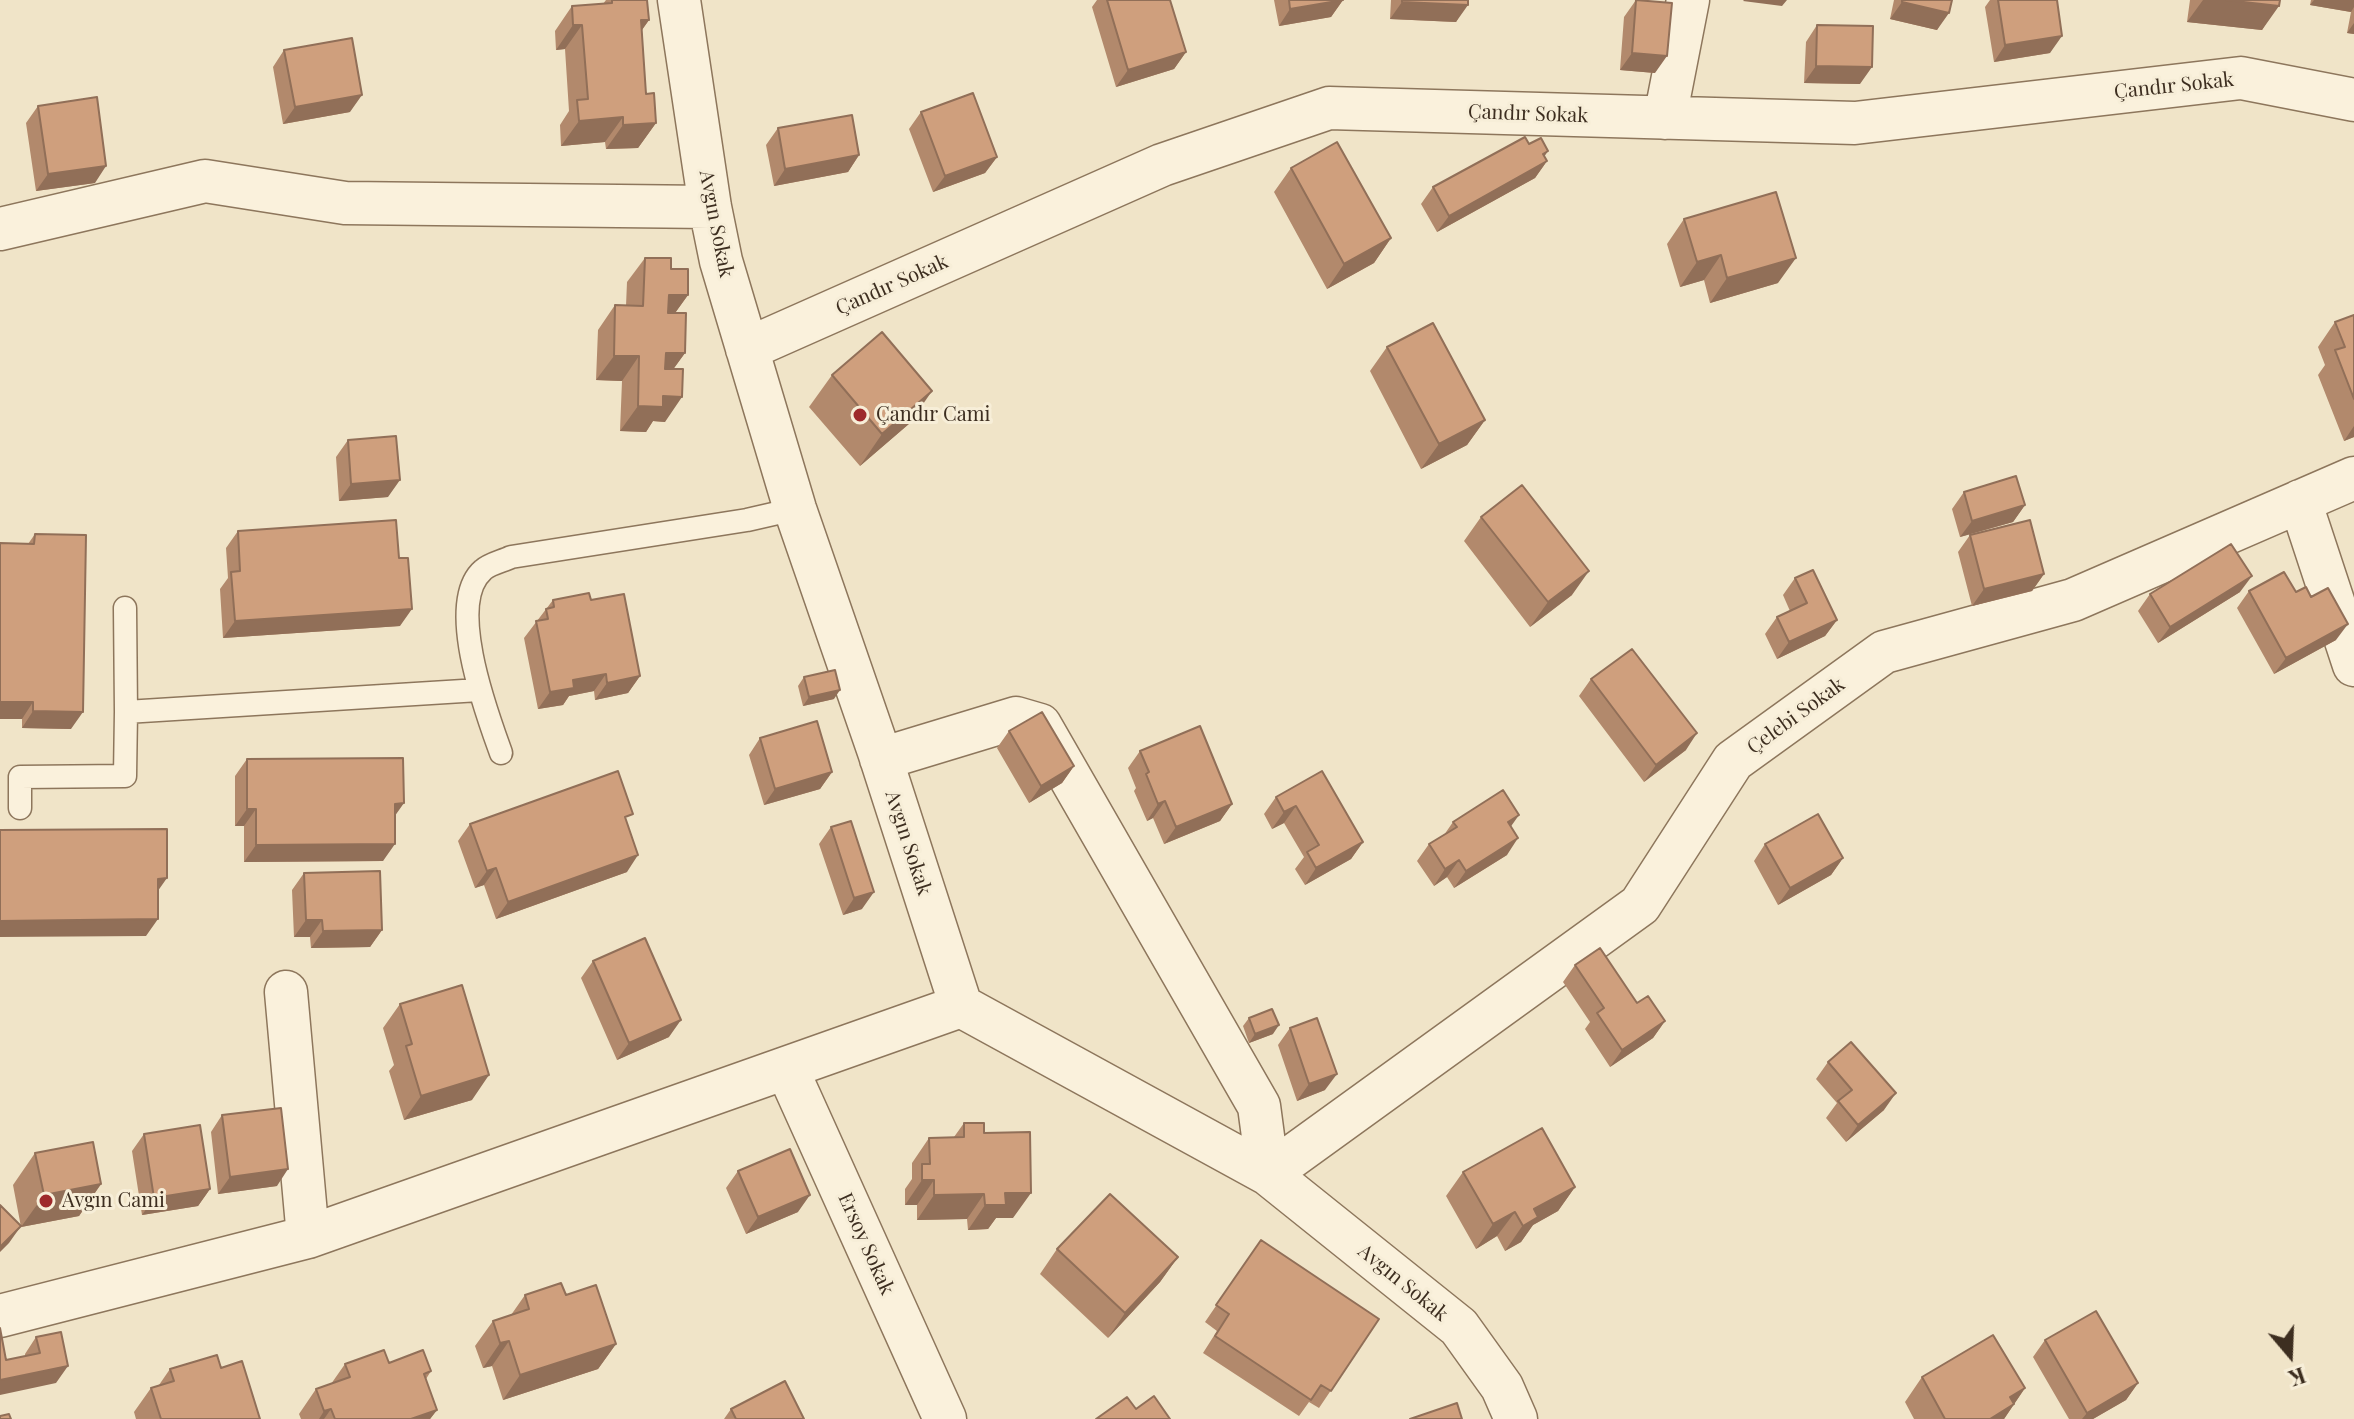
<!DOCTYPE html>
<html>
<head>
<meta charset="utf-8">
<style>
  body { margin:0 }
  #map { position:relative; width:2354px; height:1419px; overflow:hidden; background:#f0e4c8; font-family:"Playfair Display",serif }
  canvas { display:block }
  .north { position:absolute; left:2250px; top:1315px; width:80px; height:80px; -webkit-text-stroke:6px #f7eed8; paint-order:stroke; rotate:161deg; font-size:22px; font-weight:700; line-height:32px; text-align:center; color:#3d2e20 }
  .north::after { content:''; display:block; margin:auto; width:28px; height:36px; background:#3d2e20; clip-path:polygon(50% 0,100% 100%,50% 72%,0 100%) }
</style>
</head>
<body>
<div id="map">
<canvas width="2354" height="1419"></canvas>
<div class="north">K</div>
</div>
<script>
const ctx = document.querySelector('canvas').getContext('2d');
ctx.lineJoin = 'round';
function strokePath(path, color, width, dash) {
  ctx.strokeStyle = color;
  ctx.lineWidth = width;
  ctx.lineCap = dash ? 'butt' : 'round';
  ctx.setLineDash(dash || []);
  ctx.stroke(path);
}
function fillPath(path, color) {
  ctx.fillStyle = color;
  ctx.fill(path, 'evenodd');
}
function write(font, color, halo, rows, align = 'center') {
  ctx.font = font + ' "Playfair Display",serif';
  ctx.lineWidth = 6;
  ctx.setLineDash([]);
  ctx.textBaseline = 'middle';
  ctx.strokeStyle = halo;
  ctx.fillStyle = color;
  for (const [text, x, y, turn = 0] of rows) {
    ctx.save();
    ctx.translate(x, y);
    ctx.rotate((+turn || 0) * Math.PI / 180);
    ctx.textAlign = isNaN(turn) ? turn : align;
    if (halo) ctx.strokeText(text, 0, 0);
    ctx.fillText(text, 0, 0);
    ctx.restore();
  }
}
const service = new Path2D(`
  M125,608l1,104
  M501,753c-14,-39 -56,-150 -18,-183 6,-6 20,-9 28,-13l236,-37 48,-11
  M20,808v-31l105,-1 1,-64 353,-22`);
const minor = new Path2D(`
  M679,0l31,207 11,54 74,248 84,243 82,254 307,168 191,153 43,60 14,32
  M1665,118l23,-118
  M0,229l205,-48 140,22 365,4
  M747,349l415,-184 167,-57 526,15 386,-45 113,22
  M2300,501l54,164
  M881,759l135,-41 24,7 219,381 9,68 372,-269 93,-144 151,-109 189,-52 281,-122
  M286,992l22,245
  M787,1069l158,350
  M0,1316l308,-79 653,-231`);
strokePath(service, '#8d765c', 25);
strokePath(minor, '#8d765c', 45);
strokePath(service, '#faf1dc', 22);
strokePath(minor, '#faf1dc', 42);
fillPath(new Path2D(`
  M606,0h41l2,20 -7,10 4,64 10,29 -18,25 -32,1 -1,-7 -44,4 -1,-21 9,-14 -4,-62 -9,1 -1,-19 17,-25 31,-2z
  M1097,0h73l16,52 -12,17 -58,18 -24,-80z
  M1274,0h69l-12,17 -52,9z
  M1391,0h77l-12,22 -66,-3z
  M1636,0l19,73 -35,-3 4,-53z
  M1894,0h58l-15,30 -47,-11z
  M1990,0h67l-7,53 -56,9 -9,-55z
  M2190,0h90l-18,30 -75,-8z
  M2311,0h43v34l-7,-1 4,-21 -41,-7z
  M1817,25l43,59 -56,-1 2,-41z
  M284,50l66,62 -67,12 -10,-57z
  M38,106l57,77 -59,8 -10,-68z
  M921,112l76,45 -12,16 -52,19 -24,-63z
  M778,128l81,27 -11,17 -74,14 -8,-41z
  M1529,144l19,7 -4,5 3,5 -12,17 -98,54 -16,-28 12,-17z
  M1291,168l100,70 -17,25 -47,26 -53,-97z
  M1684,219l94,64 -68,20 -6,-23 -24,7 -13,-43z
  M645,258l26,11 17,26 -13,18 10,40 -12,16 -8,53 -12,-1 -7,11 -26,-1 2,-50 -26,-1 2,-50 17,-25 11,1 1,-24z
  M2354,315v122l-10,4 -26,-66 7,-10 -7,-18 17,-25z
  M1387,347l98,73 -18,25 -46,24 -51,-98z
  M832,375l78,48 -50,43 -51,-59z
  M348,440l40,57 -49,4 -3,-44z
  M1964,492l61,13 -12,17 -53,15 -8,-28z
  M1481,517l91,78 -42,32 -66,-86z
  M238,531l162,95 -177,12 -3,-49 8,-11 -2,-30z
  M35,534l36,195 -49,-1v-9h-22v-176l28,1z
  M1970,535l74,39 -12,17 -60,15 -14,-54z
  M1795,578l42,42 -12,16 -48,23 -12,-25 12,-17 13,-6 -7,-16z
  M2249,591l47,1 15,5 25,43 -62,34 -37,-66z
  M2240,592l-82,51 -20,-32 12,-17z
  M553,600h38l49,76 -12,17 -33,7 -1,-9 -25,5 -6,9 -25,4 -14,-71z
  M804,677l30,22 -31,7 -5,-20z
  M1591,679l95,71 -42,32 -65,-86z
  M1009,731l65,35 -12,17 -33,20 -32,-55z
  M760,738l72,34 -12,17 -56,16 -15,-50z
  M1140,751l92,53 -12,17 -56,23 -11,-26 -6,3 -13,-30 2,-3 -8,-20z
  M247,759l148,56 -12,46 -139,1v-36h-9v-50z
  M1322,771l41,71 -12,17 -46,26 -10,-16 9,-12 -20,-34 -12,6 -8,-15 12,-17z
  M1453,822l58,4 -4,29 -53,33 -7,-11 -13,9 -17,-25 12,-17 15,-9z
  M627,823v49l-131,47 -12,-34 -9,3 -17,-47 12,-17z
  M831,827l31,82 -19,6 -24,-71z
  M1765,844l78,14 -12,17 -53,30 -24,-44z
  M304,873l78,57 -12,17 -59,1 -1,-11h-16l-2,-47z
  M593,961l76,76 -52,23 -36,-82z
  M1575,965l90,56 -12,17 -43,29 -25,-38 5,-7 -27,-40z
  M400,1004l72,96 -68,20 -15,-49 5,-6 -11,-37z
  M1249,1018l24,16 -24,9 -6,-17z
  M1290,1028l35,62 -28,11 -19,-56z
  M1828,1062l56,48 -38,32 -20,-24 11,-15 -21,-24z
  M222,1115l55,71 -59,8 -7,-62z
  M964,1123l20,10 29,85h-17l-8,11 -20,1 -1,-11 -50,1v-15h-12v-16l7,-10v-16l17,-25 25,-1z
  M144,1134l66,55 -12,17 -56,9 -10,-64z
  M35,1153l66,31 -22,32 -58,11 -8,-42z
  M738,1171l60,41 -52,22 -20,-46z
  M1463,1172l112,15 -17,24 -25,14 -12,17 -16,9 -8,-15 -21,13 -30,-53z
  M1261,1240l118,79 -60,89 -10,-6 -10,14 -96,-63 14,-22 -12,-9z
  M1057,1249l121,8 -18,25 -52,56 -68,-64z
  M525,1295h41l50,49 -18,25 -95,31 -11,-34 -9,2 -8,-22 18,-25 18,-6z
  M36,1337l20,46 -50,-23 19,-4v-2z
  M2045,1340l93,43 -12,17 -33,19h-24l-36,-62z
  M389,1363l42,8 -5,8 11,31 -7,9h-129l-2,-5 17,-25 15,-5 14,-20z
  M221,1368l39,51h-124l-2,-7 17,-24 8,-3 11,-16z
  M1922,1377l103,11 -21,31h-90l-9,-17z
  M731,1409l73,10h-80z`), '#b2896c');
fillPath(new Path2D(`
  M1343,0l-12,17 -52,9 11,-17z
  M1744,0h43l-5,6 -39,-5z
  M2203,0h23l53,6 -17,24 -75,-8z
  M2314,0h40v7l-3,5 -41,-7z
  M1402,2l66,3 -12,17 -66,-3z
  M1902,2l47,11 -12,17 -47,-11z
  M641,20h8l-18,25z
  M2354,23v11l-7,-1z
  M573,25h9l-17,24 -9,1z
  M2062,36l-12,17 -56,9 11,-17z
  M1186,52l-12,17 -58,18 12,-17z
  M1632,53l35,3 -12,17 -35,-3z
  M1816,66l56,1 -12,17 -56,-1z
  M362,95l-12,17 -67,12 12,-17z
  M623,117l-18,25 -44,4 18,-25z
  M656,123l-18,25 -32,1 17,-24z
  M1548,151l-11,16 10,-6 -12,17 -98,54 12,-16z
  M859,155l-11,17 -74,14 11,-17z
  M997,157l-12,16 -52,19 12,-16z
  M106,166l-11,17 -59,8 12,-17z
  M1391,238l-17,25 -47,26 17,-25z
  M1721,255l-17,25 -24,7 17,-25z
  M1796,258l-18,25 -68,20 17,-25z
  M669,295h19l-18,25h-19z
  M666,353h19l-18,25 -18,-1z
  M614,356h25l-17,25 -26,-1z
  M932,391l-22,32 -50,43 22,-32z
  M663,396l19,1 -17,25 -12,-1 -7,11 -26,-1 18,-25z
  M1485,420l-18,25 -46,24 18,-25z
  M2354,426v11l-10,4z
  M400,480l-12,17 -49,4 12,-17z
  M2025,505l-12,17 -53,15 12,-16z
  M1589,571l-17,24 -42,32 18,-25z
  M2044,574l-12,17 -60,15 12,-17z
  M2252,576l-12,16 -82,51 12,-16z
  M412,609l-12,17 -177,12 12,-17z
  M1837,620l-12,16 -48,23 12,-17z
  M2348,624l-12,16 -62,34 12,-16z
  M606,674l-12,17 -25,5 -6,9 -25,4 12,-17 23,-12z
  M640,676l-12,17 -33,7 12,-17z
  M840,690l-6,9 -31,7 6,-9z
  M0,702h33l-11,17h-22z
  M33,711l50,1 -12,17 -49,-1z
  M1697,733l-11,17 -42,32 12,-17z
  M1074,766l-12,17 -33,20 12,-17z
  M832,772l-12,17 -56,16 11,-16z
  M1165,801l-12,17 -6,3 11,-17z
  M404,803l-12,17 3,-16z
  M1232,804l-12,17 -56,23 12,-17z
  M1296,806l-12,17 -12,6 12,-17z
  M247,809h9l-12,17h-9z
  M1519,815l-12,17 1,-10z
  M1518,838l-11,17 -53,33 12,-17z
  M1363,842l-12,17 -46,26 11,-17z
  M395,844l-12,17 -139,1 12,-17z
  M638,855l-11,17 -131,47 12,-17z
  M1843,858l-12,17 -53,30 12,-17z
  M1459,860l-12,17 -13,9 11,-17z
  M496,868l-12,17 -9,3 12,-17z
  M167,878l-12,17 3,-16z
  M874,892l-12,17 -19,6 11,-17z
  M158,919l-12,17 -146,1v-16z
  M306,920h16l-12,17h-16z
  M382,930l-12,17 -59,1 12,-17z
  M681,1020l-12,17 -52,23 12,-17z
  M1665,1021l-12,17 -43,29 12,-17z
  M1279,1025l-6,9 -24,9 6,-9z
  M1337,1074l-12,16 -28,11 12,-17z
  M489,1075l-17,25 -68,20 17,-24z
  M1896,1093l-12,17 -38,32 12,-17z
  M288,1169l-11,17 -59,8 12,-17z
  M922,1180h12l-17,25h-12z
  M101,1184l-22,32 -58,11 23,-32z
  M1575,1187l-17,24 -25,14 -12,17 -16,9 29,-42z
  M210,1189l-12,17 -56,9 12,-17z
  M1005,1193h26l-18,25h-17l-8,11 -20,1 17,-25z
  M984,1194l-17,25 -50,1 17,-25z
  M810,1195l-12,17 -52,22 12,-17z
  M1515,1212l-18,24 -21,13 17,-25z
  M21,1226l-12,17 -9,9v-5z
  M1178,1257l-18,25 -52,56 17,-25z
  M509,1341l-17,25 -9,2 17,-25z
  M616,1344l-18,25 -95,31 17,-25z
  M68,1366l-12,17 -56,12v-15z
  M2138,1383l-12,17 -33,19h-11l5,-6z
  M2025,1388l-21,31h-14l20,-22z
  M331,1409l-7,10h-5l5,-8z
  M437,1410l-7,9h-19z`), '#916f58');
const building = new Path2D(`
  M612,0h35l2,20h-8l5,74 8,-1 2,30 -33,2v-8l-44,4 -2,-21 11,-1 -6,-74h-9l-1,-19 40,-3z
  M1107,0h63l16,52 -58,18z
  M1289,0h54l-53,9z
  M1402,0h66v5l-66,-3z
  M1636,0l36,3 -5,53 -35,-3z
  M1902,0h50l-3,13 -47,-11z
  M1998,0h59l5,36 -57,9z
  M2226,0h54l-1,6z
  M1817,25l56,1 -1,41 -56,-1z
  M352,38l10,57 -67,12 -11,-57z
  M973,93l24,64 -52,19 -24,-64z
  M97,97l9,69 -58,8 -10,-68z
  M852,115l7,40 -74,14 -7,-41z
  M1525,137l4,7 12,-6 7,13 -5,3 4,7 -98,55 -16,-29z
  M1337,142l54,96 -47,26 -53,-96z
  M1776,192l20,66 -69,20 -6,-23 -24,7 -13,-43z
  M645,258h26v11h17v26h-19l-1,18h18l-1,40h-19l-1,16h18l-1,28 -19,-1v11l-25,-1 1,-50h-25l1,-51 28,1z
  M2354,315v84l-19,-49 10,-3 -10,-25z
  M1433,323l52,97 -46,24 -52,-97z
  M882,332l50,59 -50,43 -50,-59z
  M396,436l4,44 -49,4 -3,-44z
  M2016,476l9,29 -53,16 -8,-29z
  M1522,485l67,86 -41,31 -67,-85z
  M396,520l3,38h9l4,51 -177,12 -4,-49 9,-1 -2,-40z
  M2030,520l14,54 -60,15 -14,-54z
  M35,534l51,1 -3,177 -50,-1v-9h-33v-159l34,1z
  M2231,544l21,32 -82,51 -20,-33z
  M1813,570l24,50 -48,22 -12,-25 30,-14 -12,-25z
  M2284,572l12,20 10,-5 5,10 17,-9 20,36 -62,34 -37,-67z
  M589,593l2,7 33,-6 16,82 -33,7 -1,-9 -33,6 1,8 -24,4 -14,-71 12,-2 -2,-10 8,-2 -1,-7z
  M1632,649l65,84 -41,32 -65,-86z
  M835,670l5,20 -31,7 -5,-20z
  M1042,712l32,54 -33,20 -32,-55z
  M817,721l15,51 -57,17 -15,-51z
  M1200,726l32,78 -56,23 -11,-26 -7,3 -12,-30 3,-2 -9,-21z
  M403,758l1,45 -9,1v40l-139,1v-36h-9v-50z
  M618,771l15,43 -8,3 13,38 -130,47 -12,-34 -9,3 -17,-47z
  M1322,771l41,71 -47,26 -9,-16 12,-7 -23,-39 -12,6 -8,-15z
  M1503,790l16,25 -11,7 10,16 -52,33 -7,-11 -14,9 -16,-25 28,-17 -4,-5z
  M1818,814l25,44 -53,30 -25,-44z
  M851,821l23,71 -20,6 -23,-71z
  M167,829v49l-9,1v40l-158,2v-91z
  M380,871l2,59 -59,1 -1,-11h-16l-2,-47z
  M645,938l36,82 -52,23 -36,-82z
  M1600,948l37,55 11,-7 17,25 -43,29 -25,-37 7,-5 -29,-43z
  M462,985l27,90 -68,21 -15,-50 6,-2 -12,-40z
  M1272,1009l7,16 -24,9 -6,-16z
  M1317,1018l20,56 -28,10 -19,-56z
  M1851,1042l45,51 -38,32 -20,-24 14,-11 -24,-28z
  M281,1108l7,61 -58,8 -8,-62z
  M964,1123h20v10l46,-1 1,61h-26l1,12h-21l-1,-11 -50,1v-15h-12v-16h8l-1,-26 35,-1z
  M200,1125l10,64 -56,9 -10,-64z
  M1542,1128l33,59 -41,22 4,8 -15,9 -8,-14 -22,12 -30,-52z
  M93,1142l8,42 -57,11 -9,-42z
  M790,1149l20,46 -52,22 -20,-46z
  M1110,1194l68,63 -53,56 -68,-64z
  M0,1205l21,21 -21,21z
  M1261,1240l118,79 -48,72 -10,-6 -10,15 -96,-64 14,-22 -13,-9z
  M561,1283l5,12 30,-10 20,59 -96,31 -11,-34 -9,2 -7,-22 36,-12 -4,-14z
  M2096,1311l42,72 -51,30 -42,-73z
  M0,1328l6,32 34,-7 -4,-16 25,-5 7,34 -68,14z
  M1993,1335l32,53 -15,9 4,7 -24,15h-45l-23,-42z
  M384,1350l5,13 34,-13 8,21 -7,3 13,36 -26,9h-76l-4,-10 -7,2 -8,-22 34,-12 -5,-13z
  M217,1355l4,13 21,-7 18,58h-99l-10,-31 23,-7 -4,-12z
  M785,1381l19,38h-68l-5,-10z
  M1154,1396l16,23h-74l31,-22 9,12z
  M1457,1403l5,16h-52z
  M9,1414l2,5h-11v-3z`);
fillPath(building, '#cf9f7d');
strokePath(building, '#916f58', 2);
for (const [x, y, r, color] of [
  [860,415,8,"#9e2a2b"],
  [46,1201,8,"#9e2a2b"]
]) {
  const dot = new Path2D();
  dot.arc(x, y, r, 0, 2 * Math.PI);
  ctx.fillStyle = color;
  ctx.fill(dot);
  strokePath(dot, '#f7eed8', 3);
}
write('20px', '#3d2e20', '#f7eed8', [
  ["Çandır Sokak",2174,86,-6],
  ["Çandır Sokak",1528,114,2],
  ["Avgın Sokak",716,224,79],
  ["Çandır Sokak",892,285,-24],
  ["Çelebi Sokak",1796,716,-36],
  ["Avgın Sokak",908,843,72],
  ["Ersoy Sokak",866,1244,66],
  ["Avgın Sokak",1403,1283,39]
]);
write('20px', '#3d2e20', '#f7eed8', [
  ["Çandır Cami",876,415],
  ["Avgın Cami",62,1201]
], 'left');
</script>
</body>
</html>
